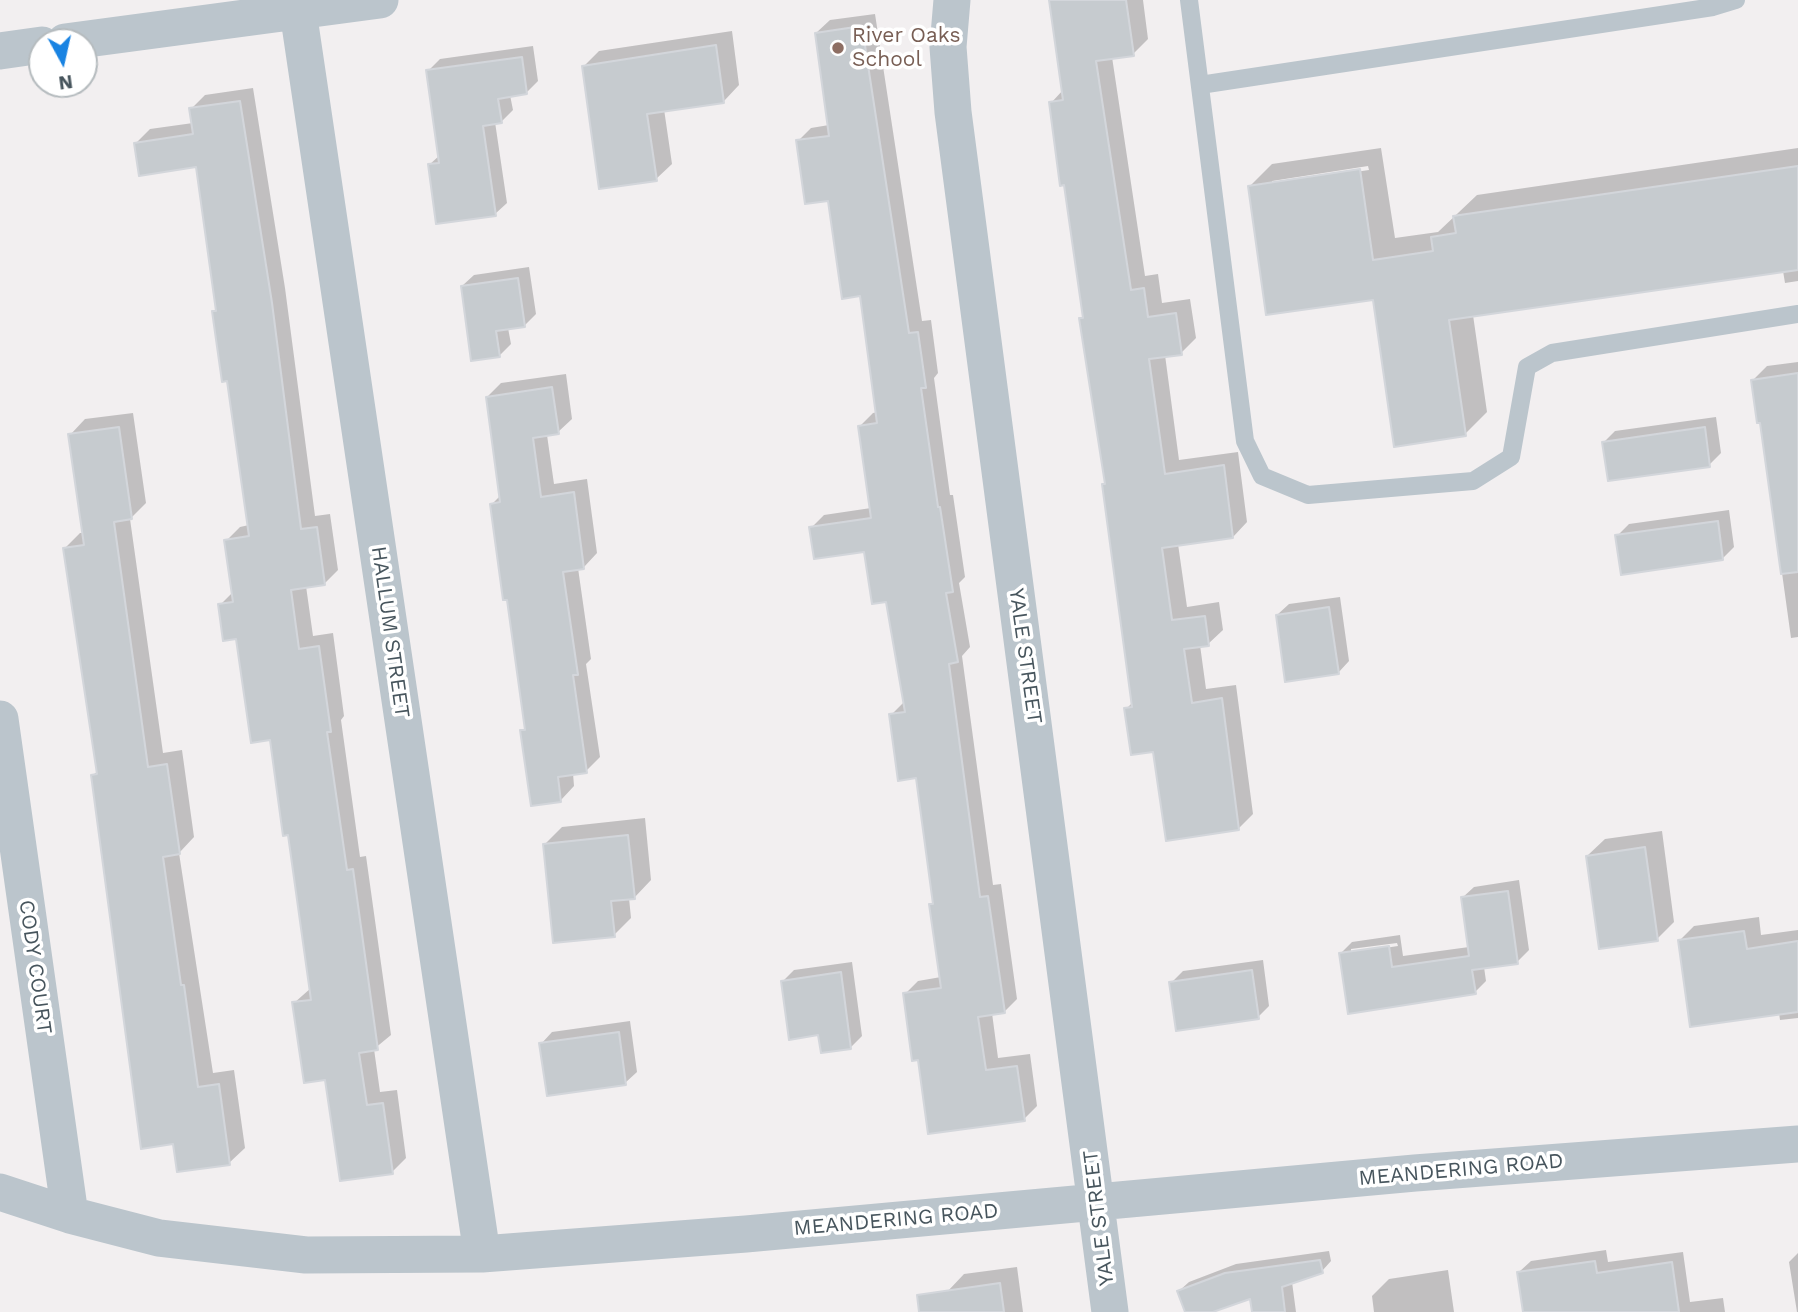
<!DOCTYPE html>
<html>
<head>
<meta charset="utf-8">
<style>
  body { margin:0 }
  #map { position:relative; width:1798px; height:1312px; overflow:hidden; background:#f2eff0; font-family:"Work Sans",sans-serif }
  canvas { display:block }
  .north { position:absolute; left:28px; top:28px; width:70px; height:70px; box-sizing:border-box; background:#fff; border:2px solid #b5bbbe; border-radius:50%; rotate:172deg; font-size:19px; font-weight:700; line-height:28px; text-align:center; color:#47555d }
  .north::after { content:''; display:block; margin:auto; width:24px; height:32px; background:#1983e2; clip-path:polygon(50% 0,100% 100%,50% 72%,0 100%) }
</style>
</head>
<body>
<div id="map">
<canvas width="1798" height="1312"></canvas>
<div class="north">N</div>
</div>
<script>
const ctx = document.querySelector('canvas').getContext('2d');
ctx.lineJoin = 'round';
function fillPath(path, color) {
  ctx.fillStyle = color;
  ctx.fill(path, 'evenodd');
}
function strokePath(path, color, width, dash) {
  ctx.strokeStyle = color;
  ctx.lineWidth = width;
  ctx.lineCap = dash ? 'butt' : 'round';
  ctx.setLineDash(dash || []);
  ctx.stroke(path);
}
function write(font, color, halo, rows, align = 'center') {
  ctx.font = font + ' "Work Sans",sans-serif';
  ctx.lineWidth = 7;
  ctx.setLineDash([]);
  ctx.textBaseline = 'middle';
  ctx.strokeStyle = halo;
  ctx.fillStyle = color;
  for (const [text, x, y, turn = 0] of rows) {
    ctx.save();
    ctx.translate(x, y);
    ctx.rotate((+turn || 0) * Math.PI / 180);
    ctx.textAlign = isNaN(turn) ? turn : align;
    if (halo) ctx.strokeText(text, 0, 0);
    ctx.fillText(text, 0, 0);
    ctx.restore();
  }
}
fillPath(new Path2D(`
  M1051,0h92l5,39 -15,15 -21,3 33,219 13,-2 4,29 28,-4 6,39 -15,15 -16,2 14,105 59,-8 9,70 -14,15 -55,7 9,63 32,-5 4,28 -15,14 -8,1 6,44 30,-4 17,129 -15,15 -83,-79 -29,-41 7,-7 -43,-336 -9,-47 4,-3 -19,-133 -15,-80 12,-13z
  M875,14l47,307 9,-1 7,53 -4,5 16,117h3l12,82 -6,6 11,64 -8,9 31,229 8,-1 16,115 -13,13 -12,1 6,45 32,-4 7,52 -13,13 -105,-61 -14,-64 13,-13 23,-4 -10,-72 3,-3 -16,-126 -27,-61 13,-13 -17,-102 -21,-50 -55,-22 13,-13 47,-7 -11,-82 13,-13 5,-1 -17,-118 -32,-95 -31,-58 13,-13 18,-3 -13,-92 14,-13z
  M732,31l7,54 -15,16 -60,8 8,55 -16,15 -72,-113 15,-15z
  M533,46l5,35 -12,12 -16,2 3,15 -12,12h-6l12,81 -12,11 -66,-49 11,-10 -12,-84 12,-12z
  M253,88l32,200 30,228 15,-2 8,56 -14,14 -18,2 7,50 20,-3 11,83 -3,4 19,137 6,-1 25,179 -17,14 6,43 17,-2 9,68 -14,14 -65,-94 -33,-75 17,-15 -22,-155 -18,-95 -33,-101 -18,-32 13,-13 -7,-51 14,-14 9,-2 -20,-146 -15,-67 3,-4 -20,-143 -61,-22 14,-14 43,-6 -2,-14 14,-14z
  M1381,148l14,90 43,-6 39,-37 321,-47v133l-13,2 -2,-12 -310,44 14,97 -22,22 -90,-136 -125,-112 22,-22zM1368,166l1,4 -97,14v-3z
  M529,267l7,47 -12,12 -16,2 3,16 -12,12 -37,-70 12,-11z
  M1798,362v275l-7,1 -30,-217 -8,-41 14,-14z
  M566,374l6,45 -14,13 -11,3 7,49 33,-5 10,74 -13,14 -6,1 13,91 -5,5 14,93 -14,14 -13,2 1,13 -13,14 -39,-69 5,-5 -18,-128 -17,-94 9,-9 -14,-98 14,-14z
  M133,413l13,90 -16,16 33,234 19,-3 12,87 -15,16 34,220 21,-3 11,78 -16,15 -55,-20 -81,-368 5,-4 -33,-223 15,-15h4l-14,-98 15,-16z
  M1716,417l5,36 -12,12 -105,-23 11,-11z
  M1729,510l5,37 -12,12 -105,-23 12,-12z
  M1340,597l9,64 -11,12 -61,-58 12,-11z
  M645,818l6,62 -17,18h-5l2,20 -17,17 -69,-91 17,-17z
  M1662,831l12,91 -17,17 -70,-83 18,-17z
  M1519,880l10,70 -12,12 -33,5 2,14 -11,11 -134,-39 11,-11 48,-7 3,21 66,-9 -7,-49 12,-11zM1397,943l1,3 -47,7v-4z
  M1759,917l2,18 37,-5v88l-18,2 -1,-7 -100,-72 15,-15z
  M1263,960l6,46 -11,11 -87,-34 12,-12z
  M852,962l10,74 -11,11 -31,-13 -37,-53 11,-11z
  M630,1021l7,51 -12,11 -84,-39 11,-12z
  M1606,1250l2,12 75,-10 7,50 33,-4 2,14h-200l-6,-40 12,-11z
  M1329,1251l2,10 -9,10 -30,11 4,30h-42l-2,-16 -44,16h-22l-7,-21 10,-9 47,-18z
  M1798,1253v59h-1l-8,-50z
  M1017,1267l6,45h-74l-2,-20 17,-18z
  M1448,1270l6,42h-80l-2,-16 17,-17z`), '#0003');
const building = new Path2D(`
  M1049,0h77l8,56 -38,5 35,229 13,-2 4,29 28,-4 6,42 -33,4 16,115 59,-9 9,73 -71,10 10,72 33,-4 4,30 -25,3 8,54 30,-5 17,132 -73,11 -13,-89 -22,3 -7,-47 8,-1 -30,-223h3l-26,-166h4l-19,-133 -4,1 -11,-84 14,-2z
  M862,26l47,307 9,-1 8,56h-5l17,119h2l13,85 -7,1 12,69 -9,2 31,233 8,-1 17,117 -27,4 8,53 31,-4 8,55 -97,13 -10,-74 -6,1 -9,-68 38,-5 -12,-84h4l-17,-126 -18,3 -9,-67 16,-2 -19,-110 -14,2 -8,-52 -50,7 -5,-32 62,-9 -13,-92 19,-3 -17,-127 -18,3 -14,-98 -23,3 -9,-64 33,-4 -14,-103z
  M716,45l8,58 -77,11 10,67 -58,8 -17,-123z
  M522,57l5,37 -29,5 4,24 -19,3 13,90 -60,8 -8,-60 11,-1 -13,-93z
  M240,101l32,202 29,226 16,-2 8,58 -34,5 8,59 20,-3 12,86h-4l20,138 6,-1 25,181 -19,3 8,52 16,-2 10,71 -53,7 -15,-101 -21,3 -12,-81 19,-2 -23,-165 -5,1 -13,-96 -19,3 -15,-104 -13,2 -5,-37 15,-2 -9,-62 25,-4 -22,-155 -5,1 -10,-71h4l-20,-144 -57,9 -5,-33 59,-9 -4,-26z
  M1798,166v104l-349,50 17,116 -72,11 -21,-147 -107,15 -18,-129 112,-17 13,91 60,-9 -2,-14 25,-4 -3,-17z
  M518,278l7,49 -29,4 4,26 -29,4 -10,-75z
  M1798,373v199l-17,2 -21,-151h-3l-6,-43z
  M552,387l7,47 -26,4 8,59 33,-5 10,77 -21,3 15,103h-5l14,98 -29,4 3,25 -30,4 -11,-76h5l-18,-130h-4l-13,-96 10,-2 -14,-105z
  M119,427l13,92 -18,3 34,245 19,-3 13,90 -17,3 18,128h3l14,102 21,-3 11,81 -53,7 -4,-28 -32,5 -50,-374 6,-1 -34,-226 21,-3 -16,-111z
  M1705,427l5,40 -102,14 -6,-39z
  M1718,521l5,39 -102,15 -6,-40z
  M1329,607l10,67 -54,8 -9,-67z
  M628,835l7,64 -24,2 4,36 -62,6 -10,-99z
  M1645,847l13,94 -59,8 -13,-93z
  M1508,891l10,73 -46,6 4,24 -128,20 -9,-61 50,-7 3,21 77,-11 -8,-59z
  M1744,931l3,18 51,-8v71l-108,15 -12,-87z
  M1252,970l7,49 -83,12 -7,-49z
  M841,972l10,77 -30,4 -3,-18 -29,5 -8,-59z
  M619,1032l7,53 -79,11 -8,-53z
  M1320,1260l3,13 -41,14 3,25h-33l-2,-13 -37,13h-28l-8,-21 48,-18z
  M1595,1261l2,12 75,-11 7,50h-156l-6,-40z
  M1000,1283l4,29h-85l-2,-17z`);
fillPath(building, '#c6cbcf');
strokePath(building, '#d3d6db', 2);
strokePath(new Path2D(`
  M1189,0l56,441 17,35 46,19 165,-14 38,-24 16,-90 25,-14 246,-39
  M1200,85l513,-78 23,-7`), '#bbc5cc', 18);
strokePath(new Path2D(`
  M952,0l-4,47 5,65 157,1200
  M298,11l184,1243
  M65,42l315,-42
  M0,51l42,-6
  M0,719l70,496
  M0,1192l70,23 89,23 147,17 176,-1 264,-20 669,-61 383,-29`), '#bbc5cc', 37);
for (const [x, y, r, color] of [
  [838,48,7,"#8d6e63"]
]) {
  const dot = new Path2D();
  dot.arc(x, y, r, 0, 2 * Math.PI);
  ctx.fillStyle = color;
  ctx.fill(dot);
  strokePath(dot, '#fff', 2.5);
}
write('21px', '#785e54', '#fff', [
  ["River Oaks",852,36],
  ["School",852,60]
], 'left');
write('21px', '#47555d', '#fff', [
  ["HALLUM STREET",390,632,82],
  ["YALE STREET",1025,656,82],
  ["CODY COURT",35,967,82],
  ["MEANDERING ROAD",1461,1170,-5],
  ["YALE STREET",1099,1218,-97],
  ["MEANDERING ROAD",896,1220,-5]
]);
</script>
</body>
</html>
